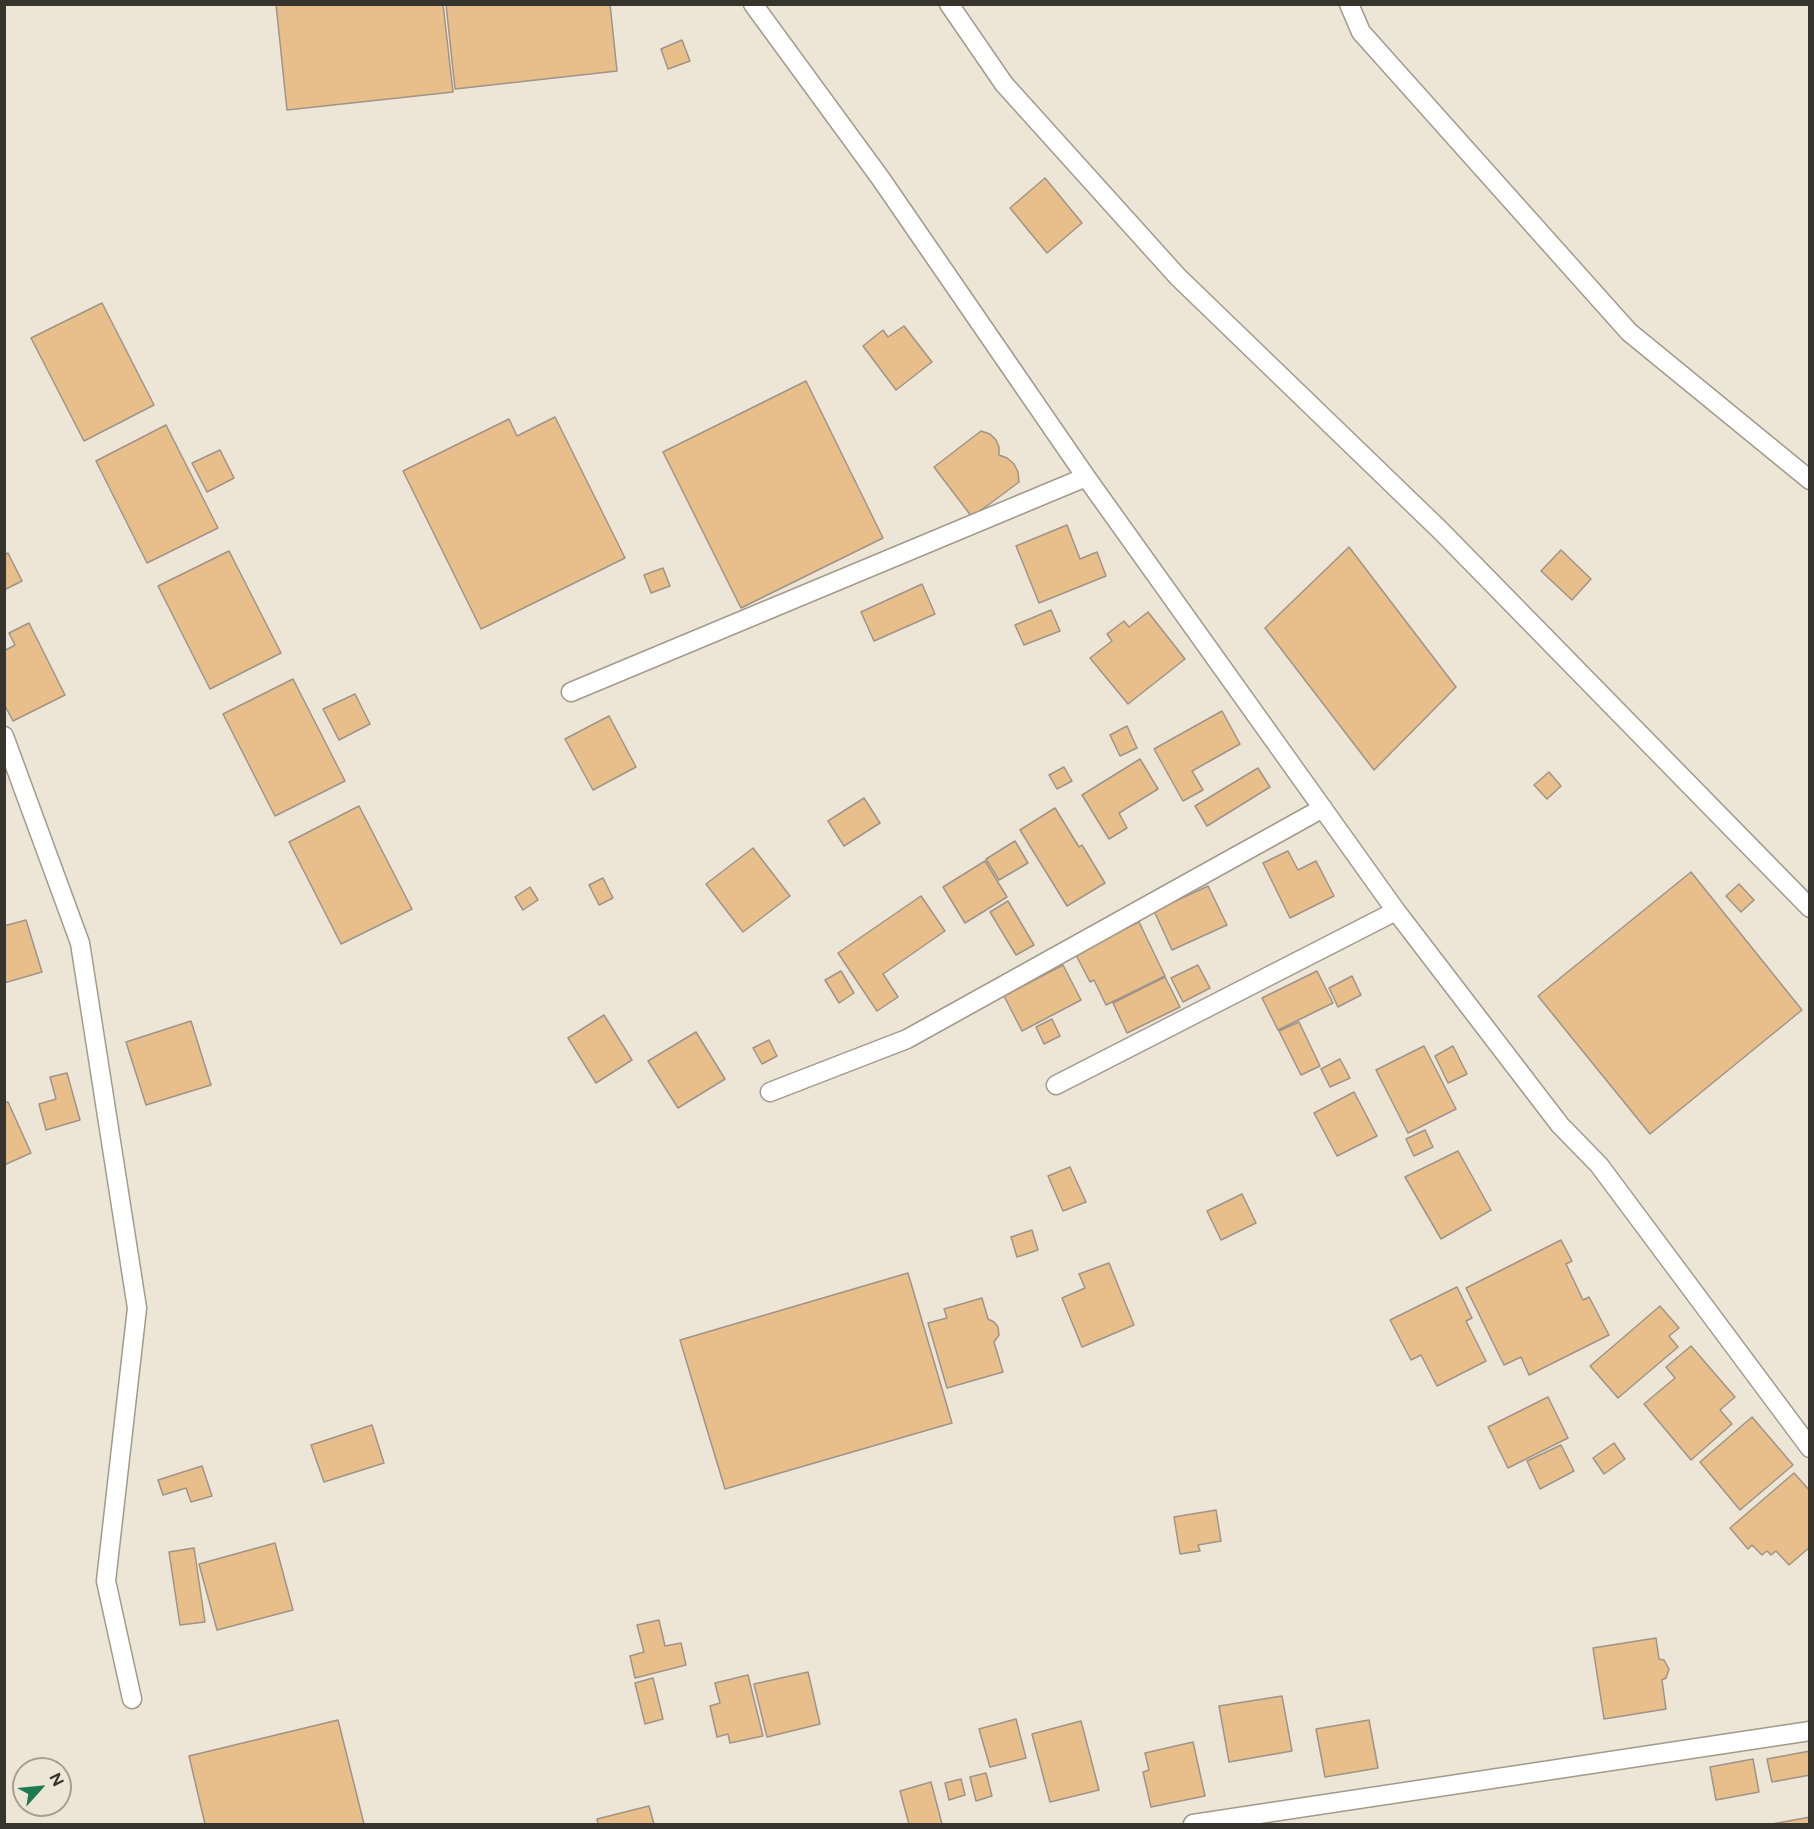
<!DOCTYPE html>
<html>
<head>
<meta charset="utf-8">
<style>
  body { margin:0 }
  #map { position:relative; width:1814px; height:1829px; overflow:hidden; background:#ede5d6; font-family:Figtree,sans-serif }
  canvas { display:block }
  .frame { position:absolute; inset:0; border:6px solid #37342e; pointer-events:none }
  .north { position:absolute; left:12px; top:1757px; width:60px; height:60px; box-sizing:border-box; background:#ede5d6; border:2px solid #a49e93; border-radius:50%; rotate:63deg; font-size:16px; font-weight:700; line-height:24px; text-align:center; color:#37342e }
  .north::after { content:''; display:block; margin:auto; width:21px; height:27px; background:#1e7a50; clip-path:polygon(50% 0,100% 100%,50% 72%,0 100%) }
</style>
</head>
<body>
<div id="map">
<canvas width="1814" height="1829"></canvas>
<div class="frame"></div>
<div class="north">N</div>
</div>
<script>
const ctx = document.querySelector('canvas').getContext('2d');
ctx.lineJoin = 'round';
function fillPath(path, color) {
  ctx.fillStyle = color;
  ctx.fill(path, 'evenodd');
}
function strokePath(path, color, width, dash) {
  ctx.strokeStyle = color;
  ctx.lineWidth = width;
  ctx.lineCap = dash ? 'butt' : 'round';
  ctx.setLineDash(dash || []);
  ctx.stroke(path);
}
const building = new Path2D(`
  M276,4h167l10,88 -166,18z
  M446,4h164l7,67 -162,18z
  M682,40l8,21 -22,8 -7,-20z
  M1045,178l37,45 -35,30 -37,-45z
  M102,303l52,102 -70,36 -53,-103z
  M904,326l28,36 -36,28 -33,-44 20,-16 5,7z
  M806,381l77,157 -142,70 -78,-156z
  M555,417l70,141 -144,71 -78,-158 106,-52 8,17z
  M166,425l52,103 -71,35 -51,-102z
  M981,431l9,3 6,6 3,7v8l8,3 7,6 4,8 1,10 -47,35 -38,-50z
  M220,450l14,28 -27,14 -15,-29z
  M1067,525l13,34 17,-7 9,24 -67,27 -23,-57z
  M1349,547l107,140 -82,83 -109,-142z
  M1561,550l30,29 -19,21 -31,-29z
  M229,551l52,102 -71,36 -52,-103z
  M8,553l14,28 -18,9v-35z
  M663,568l7,18 -19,7 -7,-18z
  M922,584l13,30 -61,27 -13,-29z
  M1051,610l9,21 -36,14 -9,-20z
  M1148,612l37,47 -57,45 -38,-46 22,-17 -5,-7 17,-13 5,6z
  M29,623l36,72 -52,26 -9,-17v-53l11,-6 -6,-12z
  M293,679l52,102 -70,35 -52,-102z
  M355,694l15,30 -31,16 -16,-31z
  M1222,711l18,33 -48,27 11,19 -20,11 -29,-52z
  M609,716l27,51 -43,23 -28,-51z
  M1127,726l10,22 -17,8 -10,-21z
  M1140,759l18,30 -39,24 8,15 -18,11 -27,-44z
  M1064,767l8,14 -15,8 -8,-14z
  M1258,768l12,19 -63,39 -12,-20z
  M1549,772l12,14 -14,13 -13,-14z
  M864,798l16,25 -36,23 -16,-25z
  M359,806l53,103 -71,35 -52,-102z
  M1055,808l24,39 3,-2 23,38 -38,23 -47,-76z
  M1015,841l13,22 -29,17 -13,-21z
  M753,848l37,48 -47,36 -37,-48z
  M1288,851l10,19 18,-9 18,35 -44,22 -27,-55z
  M985,861l22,36 -42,26 -22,-36z
  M1691,872l111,138 -152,124 -112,-138z
  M603,878l10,20 -14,7 -10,-20z
  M1739,884l15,16 -13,12 -15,-16z
  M1208,886l19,39 -55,25 -18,-39z
  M530,887l8,13 -15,10 -8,-13z
  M921,896l24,35 -62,43 15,23 -21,14 -39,-58z
  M1008,901l26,44 -18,10 -26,-43z
  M26,920l16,52 -38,11v-57z
  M1139,922l26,54 -59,29 -12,-25 -4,2 -15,-29z
  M1063,965l18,35 -59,31 -18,-35z
  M1198,965l12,23 -27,14 -12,-24z
  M841,971l13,22 -15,10 -14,-23z
  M1317,971l16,32 -55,27 -16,-32z
  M1352,976l9,19 -23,12 -9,-19z
  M1165,977l15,30 -53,26 -14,-30z
  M604,1015l28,45 -36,23 -28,-45z
  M1052,1019l8,17 -16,8 -8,-17z
  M191,1021l20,64 -65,20 -20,-63z
  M1299,1022l21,44 -19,9 -22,-44z
  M696,1032l29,47 -47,29 -30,-47z
  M769,1040l8,16 -15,8 -9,-16z
  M1424,1046l32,63 -48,24 -32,-63z
  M1453,1046l14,28 -19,9 -13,-27z
  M1340,1059l10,19 -20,9 -9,-18z
  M67,1073l13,47 -34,10 -7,-26 17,-5 -6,-22z
  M1354,1092l23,44 -40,20 -23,-43z
  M8,1102l23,51 -27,12v-62z
  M1425,1130l8,17 -19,9 -8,-17z
  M1458,1151l33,59 -50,29 -36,-62z
  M1070,1167l16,35 -23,9 -15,-35z
  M1242,1194l14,29 -35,17 -14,-29z
  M1032,1230l6,20 -21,7 -6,-20z
  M1561,1240l11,21 -6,3 17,36 6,-3 20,38 -80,40 -8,-18 -17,8 -38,-77z
  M1109,1263l25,62 -52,22 -20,-49 23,-10 -6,-14z
  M908,1273l44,150 -227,66 -45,-149z
  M1457,1287l15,31 -6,3 20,40 -49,25 -16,-31 -10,5 -21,-40z
  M982,1298l6,21 6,3 4,5 1,8 -5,7 9,30 -56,16 -19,-65 19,-5 -3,-9z
  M1660,1306l19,22 -10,8 9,11 -60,51 -28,-32z
  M1691,1346l44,51 -15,13 12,14 -41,36 -47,-56 31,-26 -9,-11z
  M1548,1397l20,41 -60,30 -20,-41z
  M1752,1417l41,48 -53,45 -40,-48z
  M372,1425l12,38 -60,19 -13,-37z
  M1614,1443l11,16 -21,15 -11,-16z
  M1561,1445l13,26 -34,18 -13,-28z
  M202,1466l10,30 -21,6 -5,-14 -23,7 -5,-15z
  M1794,1473l16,18v56l-21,18 -13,-14 -5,4 -4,-4 -5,4 -10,-10 -4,4 -18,-21z
  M1216,1510l5,31 -23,4 2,6 -20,3 -6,-37z
  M275,1543l18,67 -76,20 -18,-66z
  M194,1548l11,74 -25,3 -11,-73z
  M659,1620l6,26 16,-3 5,22 -51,13 -5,-22 14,-4 -7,-27z
  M1656,1638l3,21 5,1 5,9 -3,9 -4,2 4,29 -62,10 -11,-71z
  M808,1672l12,52 -53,13 -13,-53z
  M748,1675l15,61 -33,7 -2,-9 -11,3 -7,-31 10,-3 -5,-20z
  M653,1678l10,41 -18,5 -10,-41z
  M1282,1696l10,55 -63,11 -10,-56z
  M1016,1719l10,39 -36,9 -11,-38z
  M338,1720l26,104h-159l-16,-68z
  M1369,1720l9,48 -53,9 -9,-48z
  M1081,1721l18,69 -49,12 -18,-68z
  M1193,1742l12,54 -54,11 -8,-35 6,-2 -4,-17z
  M1810,1751v24l-38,7 -5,-23z
  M1753,1759l6,33 -43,8 -6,-33z
  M986,1773l6,23 -16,5 -6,-24z
  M961,1779l4,16 -16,5 -4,-17z
  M931,1782l11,42h-33l-9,-33z
  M649,1806l5,18h-56l-1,-5z
  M1810,1817v7h-38z`);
fillPath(building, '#e8bf8b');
strokePath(building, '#9f9487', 1.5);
const service = new Path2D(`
  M753,4l128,175 205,298 310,434 164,214 39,40 211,283
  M949,4l55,80 174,193 263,254 369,377
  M1349,4l12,28 268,300 181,148
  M571,692l515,-215
  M4,736l76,207 57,365 -31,273 26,118
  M1056,1085l340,-174
  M770,1092l137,-53 416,-231
  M1193,1824l617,-93`);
strokePath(service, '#a29a8c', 21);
strokePath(service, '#fff', 18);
</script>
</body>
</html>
